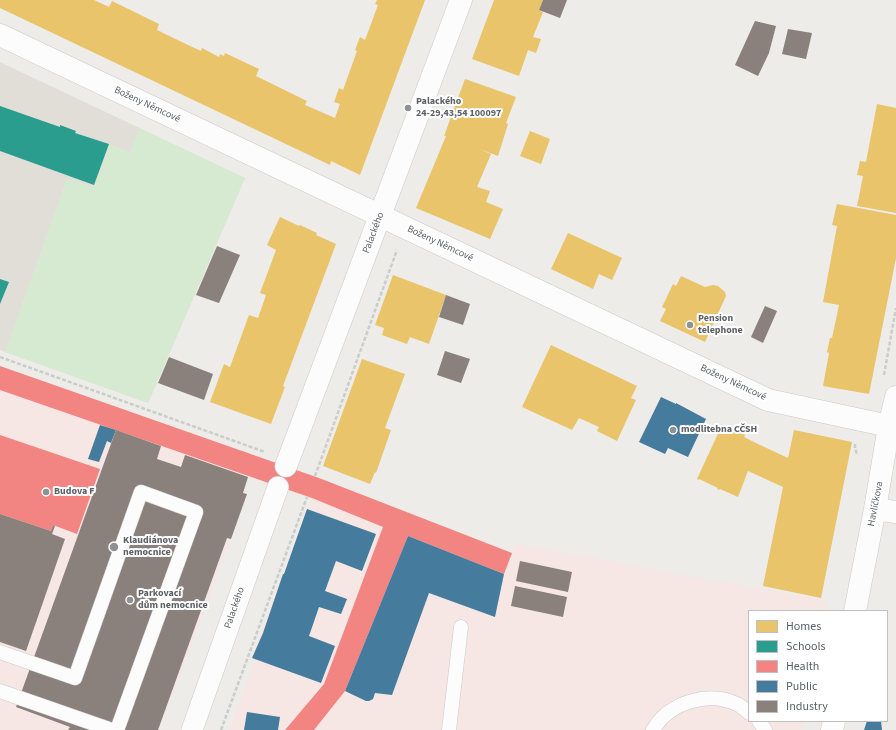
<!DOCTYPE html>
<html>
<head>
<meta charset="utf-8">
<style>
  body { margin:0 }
  #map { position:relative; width:896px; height:730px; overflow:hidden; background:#edece8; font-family:"Source Sans 3",sans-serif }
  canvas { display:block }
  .legend { position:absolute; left:748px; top:610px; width:140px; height:112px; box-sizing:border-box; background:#fff; border:1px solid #bec0c2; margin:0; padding:5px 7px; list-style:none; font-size:12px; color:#5d6166 }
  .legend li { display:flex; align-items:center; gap:8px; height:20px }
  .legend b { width:20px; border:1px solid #bec0c2 }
</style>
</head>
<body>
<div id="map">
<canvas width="896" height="730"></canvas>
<ul class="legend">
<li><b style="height:11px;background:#e9c46a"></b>Homes</li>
<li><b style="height:11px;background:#2a9d8f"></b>Schools</li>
<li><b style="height:11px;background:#f28482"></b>Health</li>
<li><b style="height:11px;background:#457b9d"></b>Public</li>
<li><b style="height:11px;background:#8a817c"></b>Industry</li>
</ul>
</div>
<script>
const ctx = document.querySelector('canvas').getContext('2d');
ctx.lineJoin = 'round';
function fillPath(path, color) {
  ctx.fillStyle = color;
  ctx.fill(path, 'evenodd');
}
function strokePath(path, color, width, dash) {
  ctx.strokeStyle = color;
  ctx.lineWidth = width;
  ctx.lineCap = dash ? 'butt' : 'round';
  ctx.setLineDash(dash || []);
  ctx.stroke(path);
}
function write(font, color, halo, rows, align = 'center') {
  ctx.font = font + ' "Source Sans 3",sans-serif';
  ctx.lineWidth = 4;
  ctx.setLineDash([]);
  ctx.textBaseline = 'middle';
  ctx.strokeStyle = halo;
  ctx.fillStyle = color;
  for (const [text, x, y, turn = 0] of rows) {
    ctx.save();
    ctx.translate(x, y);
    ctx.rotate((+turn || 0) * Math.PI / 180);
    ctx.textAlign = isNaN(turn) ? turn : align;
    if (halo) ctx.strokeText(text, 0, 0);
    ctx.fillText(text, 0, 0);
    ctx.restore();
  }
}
fillPath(new Path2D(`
  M0,62l245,116 -97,225 -148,-53z`), '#e1ded7');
fillPath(new Path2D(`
  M0,366l319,112 193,75 5,-9 310,57 -2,10h-76v110h54l-2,9h-571l25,-71 -3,-1 60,-159 -63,-22 -6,15 4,2 -16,45 -72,191h-159z`), '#f6e6e4');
fillPath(new Path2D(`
  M139,128l106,50 -97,225 -143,-51 62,-174 27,9 15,-43 21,8z`), '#d6ead2');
fillPath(new Path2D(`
  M0,0h94l15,7 3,-6 47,23 -2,6 31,15 13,6 1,-3 17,9 1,-3 4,2 1,-3 34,16 -3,7 51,25 -2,4 30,13 5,-14 -6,-2 5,-14 4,2 14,-39 -2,-1 5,-13 5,3 13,-35 -3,-1 2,-4h48l-65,175 -29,-14 -1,4 -330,-157z
  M494,0h49l-4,10 4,2 -10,25 8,2 -5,14 -8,-3 -9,26 -47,-17z
  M465,79l51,18 -10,26 2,1 -10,32 -21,-8 14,6 -14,33 13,4 -4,11 17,7 -13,30 -74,-31 30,-72h-2z
  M877,104l19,4v105l-39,-7 6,-30 -6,-1 3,-14 6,1z
  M530,131l20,8 -9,25 -21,-8z
  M837,204l59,11v43l-27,136 -46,-8 6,-33 -2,-1 3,-14h2l7,-33 -16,-3 14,-76 -5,-1z
  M280,217l19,9 1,-1 17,8 -1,2 20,9 -53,142 2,1 -14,37 -61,-22 14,-38 6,3 19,-52 9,3 8,-23 -6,-2 16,-43 -9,-5z
  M568,233l54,25 -10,22 -13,-6 -6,15 -42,-20z
  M393,275l53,20 -17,49 -19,-7 -3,7 -25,-9 2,-7 -9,-3z
  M681,276l24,11 8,-2 5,1 7,6 1,4 -21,46 -45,-21 6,-12 -4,-2 11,-23 3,2z
  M551,345l86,41 -6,12 5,2 -19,41 -20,-10 2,-4 -20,-9 -7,12 -50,-23z
  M362,359l43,15 -20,54 6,2 -15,43 -1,-1 -5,12 -47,-18z
  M722,425l23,10 -1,2 14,7 30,14 6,-28 58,12 -31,156 -58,-12 20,-99 -35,-16 -10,26 -18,-8 -1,1 -2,-1 1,-1 -19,-9v1l-2,-1z`), '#e9c46a');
fillPath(new Path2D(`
  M0,106l60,21v-2l16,6 -1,2 34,11 -15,41 -94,-34z
  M0,279l9,3 -9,22z`), '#2a9d8f');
fillPath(new Path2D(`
  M0,366l319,112 193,75 -8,21 -96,-38 -63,155 -31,39h-29l39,-46 59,-157 -71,-29 -312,-108z
  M0,435l100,34 -23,65 -24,-9 -2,6 -51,-17z`), '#f28482');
fillPath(new Path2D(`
  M661,397l15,7v-1l30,16 -18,38 -20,-9 -3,6 -26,-12z
  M100,425l16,5 -5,13 -4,-2 -8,21 -11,-3z
  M307,509l69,25 -14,37 -26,-10 -11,30 22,8 -6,15 -22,-7 -10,29 26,10 -14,37 -69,-25 11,-25 20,-59h1z
  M408,536l96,38 -9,43 -66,-24 -37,102 -17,-2 -2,6 -4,2h-3l-21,-10z
  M247,712l33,5 -2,13h-34z
  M867,721h14l1,9h-18z`), '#457b9d');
fillPath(new Path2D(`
  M543,0h24l-7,18 -21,-8z
  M755,21l21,5 -7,27 -11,23 -23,-11z
  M788,29l24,4 -6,26 -24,-5z
  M217,246l23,9 -21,48 -23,-8z
  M446,295l24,9 -7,21 -24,-8z
  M765,306l12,5 -14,32 -12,-6z
  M445,351l25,8 -9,24 -24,-8z
  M169,357l44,17 -9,26 -46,-17z
  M116,430l45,16 -4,13 24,8 4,-12 63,22 -5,16 4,1 -16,45 -4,-1 -69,192h-90l2,-3 -54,-20z
  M0,514l51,17 2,-6 2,1 -3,8 13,5 -39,112 -26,-9z
  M520,561l52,11 -4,20 -52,-11z
  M515,586l52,11 -4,20 -52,-11z`), '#8a817c');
const service = new Path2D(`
  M0,652l75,26 66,-186 55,20 -79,218
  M0,691l112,39
  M759,721l6,9
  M449,730l12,-103
  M653,730c16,-28 56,-40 86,-25 3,2 7,5 10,8`);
const pedestrian = new Path2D(`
  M192,730l86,-243`);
const minor = new Path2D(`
  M0,35l768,365 121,26
  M286,466l175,-466
  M875,509l21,3
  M855,611l20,-102 14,-83 7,-29
  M832,730l2,-9`);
strokePath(service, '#cacaca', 15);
strokePath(pedestrian, '#cacaca', 22);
strokePath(minor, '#cacaca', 23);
strokePath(new Path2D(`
  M0,357l265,95
  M884,375l12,-67
  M855,444v4l2,7
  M315,476l82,-226
  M221,730l86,-233`), '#c9cecb', 2.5, [4, 2]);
strokePath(service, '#fcfcfc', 14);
strokePath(pedestrian, '#fcfcfc', 21);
strokePath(minor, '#fcfcfc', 22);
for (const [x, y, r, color] of [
  [408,108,4,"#8f9294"],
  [690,325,4,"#8f9294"],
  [673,430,4,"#8f9294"],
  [46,492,4,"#8f9294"],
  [114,547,5,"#8f9294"],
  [130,600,4,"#8f9294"]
]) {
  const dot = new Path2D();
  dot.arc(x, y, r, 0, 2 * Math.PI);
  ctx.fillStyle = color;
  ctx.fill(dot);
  strokePath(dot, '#fff', 1.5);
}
write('bold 10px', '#5d6166', '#fff', [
  ["Palackého",416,102],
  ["24-29,43,54 100097",416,114],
  ["Pension",698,319],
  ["telephone",698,331],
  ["modlitebna CČSH",681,430],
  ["Budova F",54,492],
  ["Klaudiánova",123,541],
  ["nemocnice",123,553],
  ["Parkovací",138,594],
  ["dům nemocnice",138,606]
], 'left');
write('10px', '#5d6166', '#fff', [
  ["Boženy Němcové",147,105,25],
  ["Palackého",374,233,-69],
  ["Boženy Němcové",440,244,25],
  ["Boženy Němcové",733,383,25],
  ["Havlíčkova",876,504,-79],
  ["Palackého",235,608,-71]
]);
</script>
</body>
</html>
